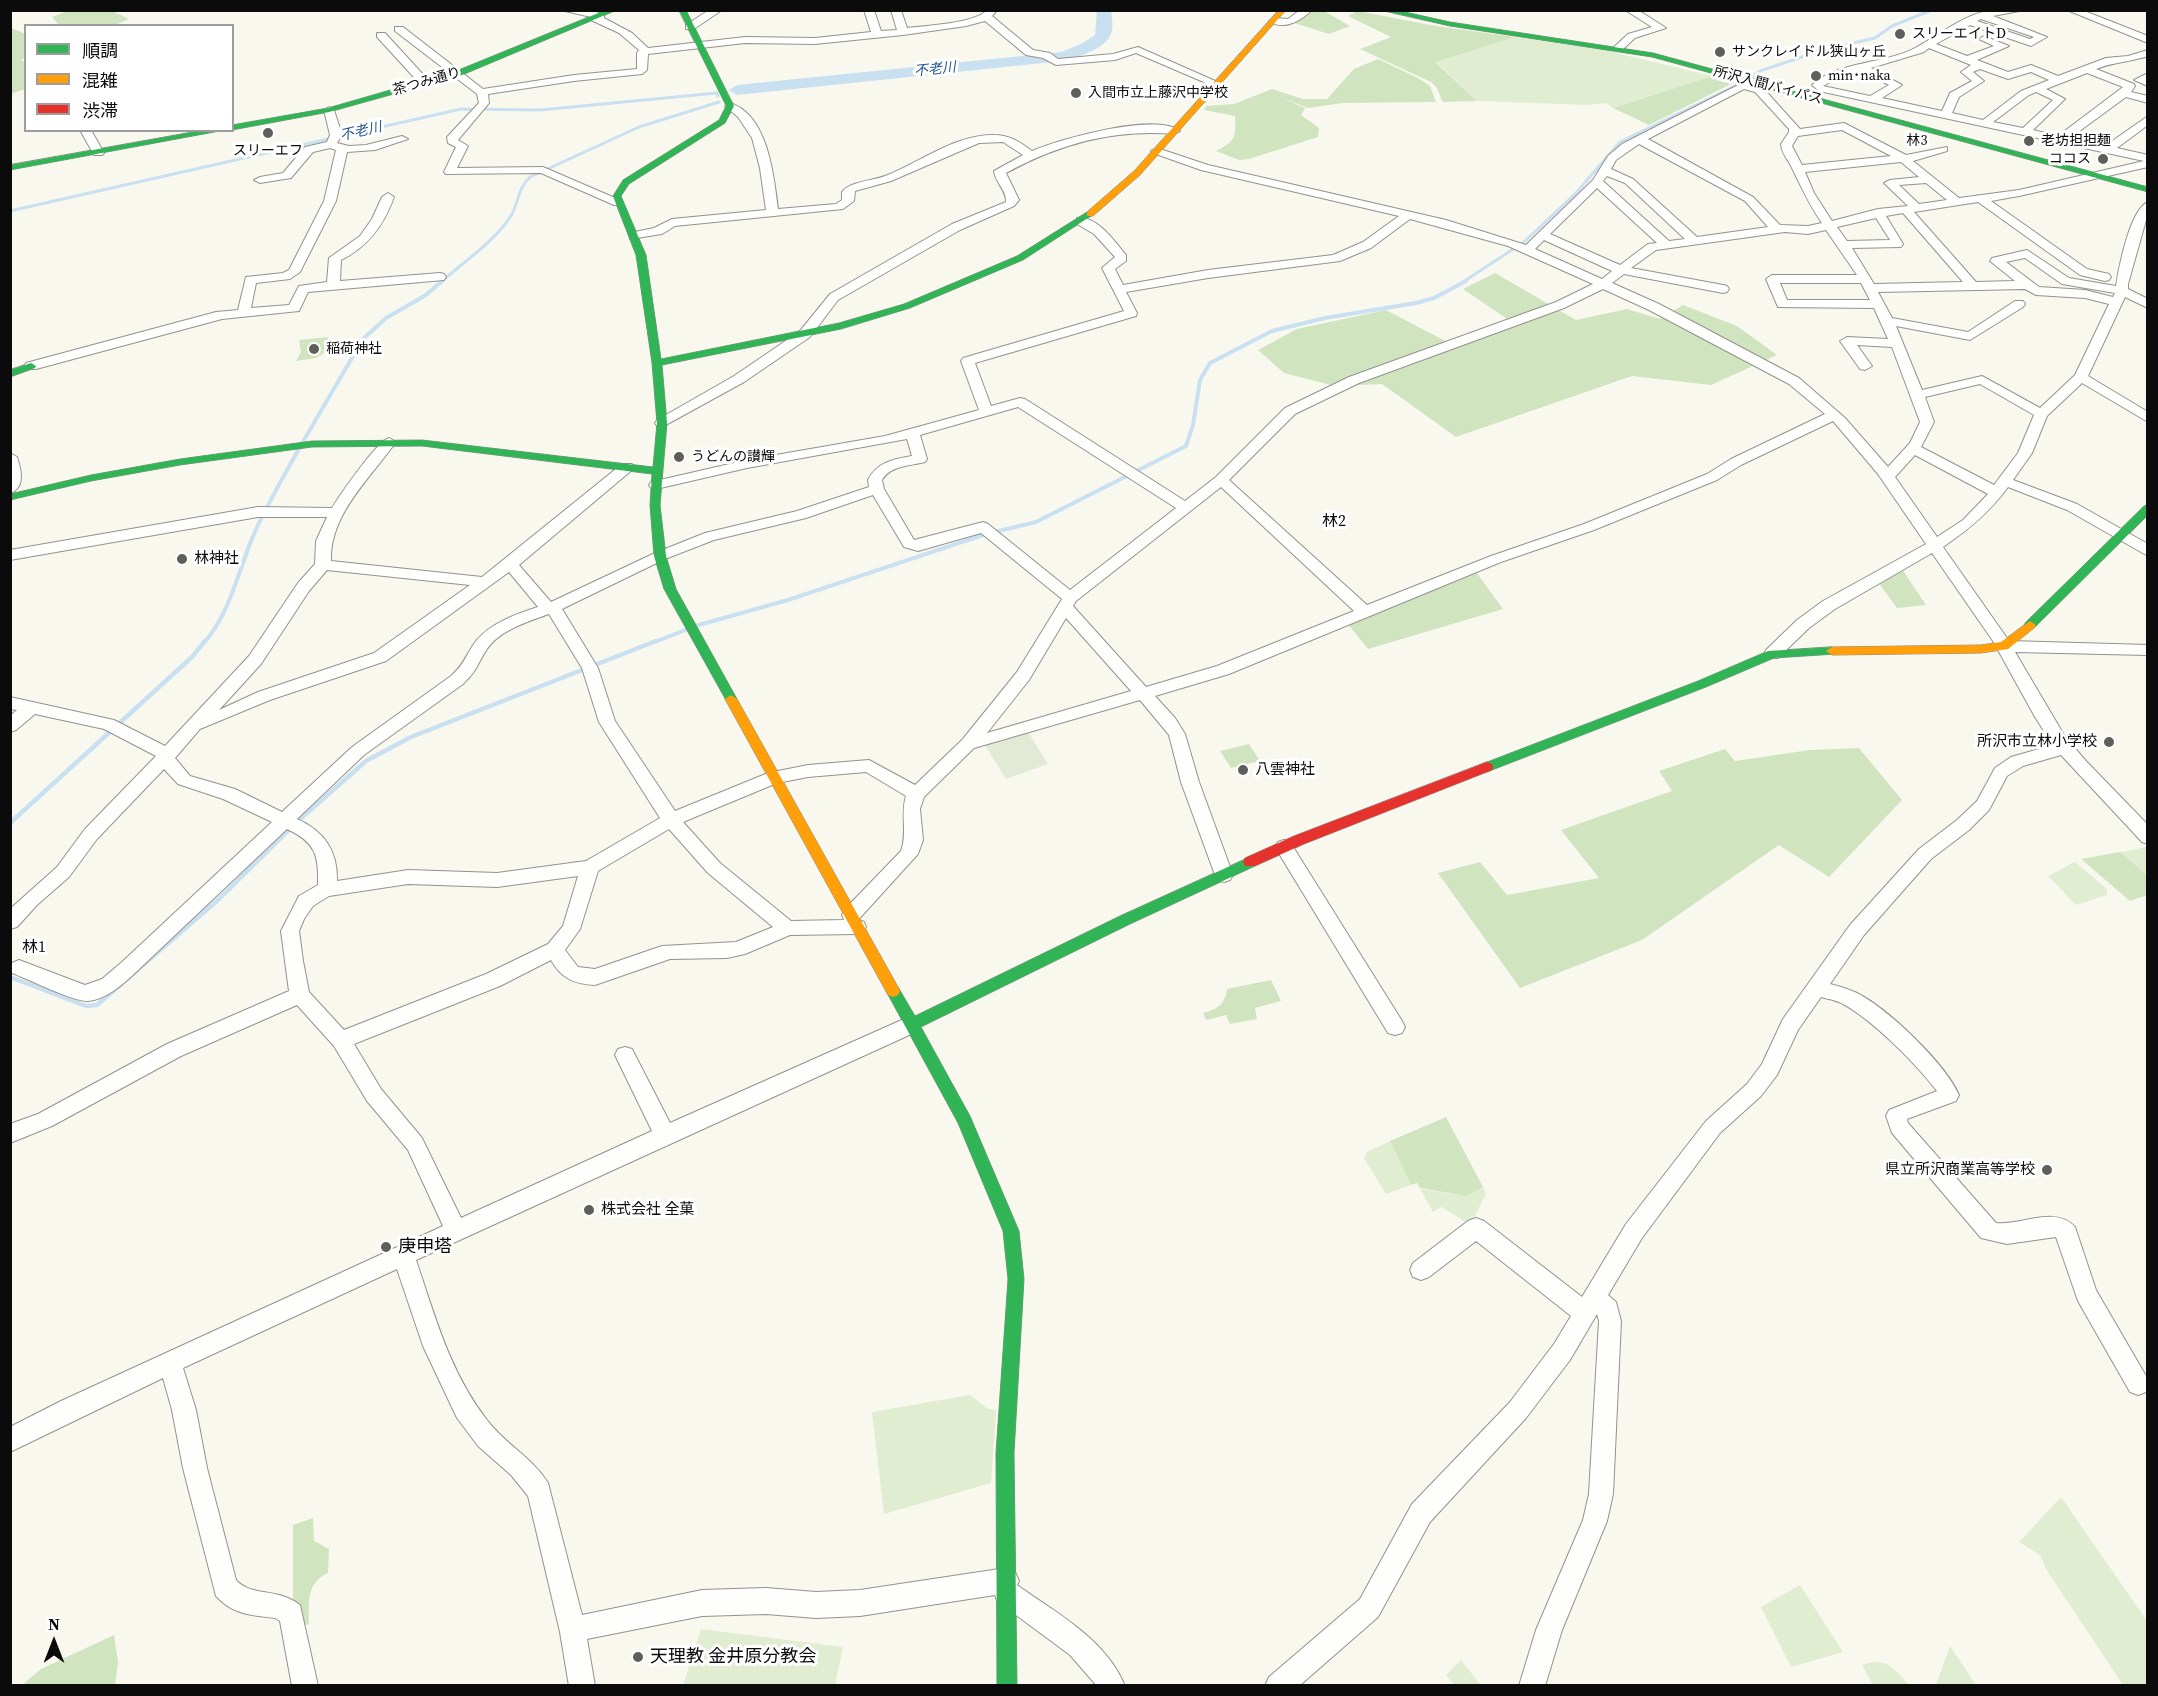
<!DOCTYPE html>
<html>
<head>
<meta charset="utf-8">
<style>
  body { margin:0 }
  #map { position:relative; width:2158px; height:1696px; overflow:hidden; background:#f9f8ef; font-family:"Source Serif 4","Noto Sans JP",serif }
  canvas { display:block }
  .frame { position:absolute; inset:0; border:12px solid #0b0b0b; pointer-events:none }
  .legend { position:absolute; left:24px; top:24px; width:210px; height:108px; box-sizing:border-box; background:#fff; border:2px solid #9d9d9d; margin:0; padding:8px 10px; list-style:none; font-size:18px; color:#0b0b0b }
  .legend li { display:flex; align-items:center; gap:12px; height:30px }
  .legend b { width:30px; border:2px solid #9d9d9d }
  .north { position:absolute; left:24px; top:1612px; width:60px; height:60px; -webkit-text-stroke:4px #fff; paint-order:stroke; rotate:0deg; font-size:16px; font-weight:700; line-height:24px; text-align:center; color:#0b0b0b }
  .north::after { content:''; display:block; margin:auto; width:21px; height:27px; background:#0b0b0b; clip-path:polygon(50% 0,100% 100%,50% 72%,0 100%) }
</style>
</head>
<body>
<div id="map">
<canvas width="2158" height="1696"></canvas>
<div class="frame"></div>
<ul class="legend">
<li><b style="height:8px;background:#30b455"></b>順調</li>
<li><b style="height:8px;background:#ff9f0a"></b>混雑</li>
<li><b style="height:8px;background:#e5322d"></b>渋滞</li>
</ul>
<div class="north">N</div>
</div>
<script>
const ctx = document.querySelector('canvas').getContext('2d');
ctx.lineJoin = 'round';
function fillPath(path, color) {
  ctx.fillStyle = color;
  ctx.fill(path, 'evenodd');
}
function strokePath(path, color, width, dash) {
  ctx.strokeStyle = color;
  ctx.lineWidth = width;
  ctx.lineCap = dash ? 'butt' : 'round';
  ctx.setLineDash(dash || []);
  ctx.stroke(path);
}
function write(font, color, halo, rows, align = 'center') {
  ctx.font = font + ' "Source Serif 4","Noto Sans JP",serif';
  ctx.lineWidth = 6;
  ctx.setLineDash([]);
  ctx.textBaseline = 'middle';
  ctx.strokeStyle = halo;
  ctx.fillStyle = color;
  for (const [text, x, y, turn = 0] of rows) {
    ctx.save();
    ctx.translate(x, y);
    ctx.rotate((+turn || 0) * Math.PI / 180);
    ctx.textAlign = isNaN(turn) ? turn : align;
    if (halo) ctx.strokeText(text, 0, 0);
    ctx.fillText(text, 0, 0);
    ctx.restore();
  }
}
fillPath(new Path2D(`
  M1515,37l93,14 104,25 -99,32 -7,-5 -18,2 -111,-4 -42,-40z
  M2147,847v28l-27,-23z
  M2075,862l32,27v6l-31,10 -28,-29z
  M1390,1141l21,44 -25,9 -22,-36 3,-6z
  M1483,1187l3,7 -16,31 -28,-18 -9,5 -13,-23 46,7z
  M970,1395l18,14 8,1 -5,73 -107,31 -12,-102z
  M2061,1497l86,124v64h-24l-77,-116 -6,-14 -21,-13z
  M1800,1585l43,67 -52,15 -30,-60z
  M701,1629l142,18 -8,38h-152z
  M1950,1646l26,39h-40z
  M1461,1660l20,25h-27l-8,-10z
  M1872,1662c19,-1 25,10 37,23h-36l-11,-20z`), '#e0edd1');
fillPath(new Path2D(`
  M112,11l17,8 -14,6 -59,1 2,-2 -6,-7 15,-6z
  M1311,11h13l26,15 -21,8 -35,-11z
  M1358,11l72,14 85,12 -80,25 42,39 -32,1 -3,-1 -5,-13 -6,-6 -71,-33 31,-12 -43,-21z
  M11,28l15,6 -1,24 -4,2 4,2v27l-14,5z
  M1378,59l40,19 12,8 6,16 -93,1 -35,5 -30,-12 27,12 -4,7 18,13 -1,9 -69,22 -10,1 -23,-9c20,-10 20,-14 19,-35l-31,-6 2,-4 28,-2 38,-15 31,10h24l27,-30z
  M1712,76l23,6 -86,43 -36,-17z
  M1495,273l81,47 51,-11 33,10 23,-14 54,21 40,29 -66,30 -79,-9 -176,61 -74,-53 -47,2 -51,-13 -26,-23 39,-21 89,-19 65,34 62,-21 -50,-34z
  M328,337l1,13 -13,8 -20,3 5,-9 -2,-12z
  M1902,569l24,36 -29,3 -19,-26z
  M1476,572l27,37 -135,40 -20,-25z
  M1249,744l11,17 -29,7 -11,-17z
  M1859,748l43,52 -73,77 -50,-32 -137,95 -122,48 -82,-115 42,-11 27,33 92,-17 -38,-48 111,-39 -13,-20 66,-22 10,12 75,-11z
  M2120,852l27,23v20l-17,6 -49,-42z
  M1271,980l10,21 -26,7 2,11 -27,5 -4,-9 -20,5 -3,-7c15,-4 22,-9 24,-24z
  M1446,1117l37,70 -17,9 -46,-8 -3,-5 -6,2 -21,-44z
  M313,1518l1,23 15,8 -1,24c-22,10 -19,29 -19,51l-6,2 -10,-28v-73z
  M114,1635l4,27 -3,23h-93l19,-16z`), '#d0e4c0');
fillPath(new Path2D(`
  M1026,729l22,35 -42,15 -23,-37z`), '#e2e9d5');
strokePath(new Path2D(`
  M10,211l451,-102 79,1 177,-17 1,3
  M441,282c21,-19 57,-43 71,-68 7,-13 6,-26 18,-37l109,-50 80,-25
  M1463,282l61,-40 52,-49 44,-51 117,-57 23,-14 63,-21 52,-12 17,-12 40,-16`), '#c9e0f0', 3);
strokePath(new Path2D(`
  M695,626l93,-26 198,-66 50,-12 150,-76 7,-21 7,-45 10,-17 62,-32 53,-13 91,-15 18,-5 32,-17
  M204,643c30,-35 35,-80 55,-120 31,-63 69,-123 104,-184l23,-21 40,-23 16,-14
  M652,643l36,-14`), '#c9e0f0', 4);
strokePath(new Path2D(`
  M10,823l182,-166 13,-16
  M10,977l76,29 11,-1 122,-106 79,-78 68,-60 45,-24 245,-96`), '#c9e0f0', 4.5);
fillPath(new Path2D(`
  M1097,10h14c1,7 2,14 1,21 -5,19 -33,25 -50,30l-325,34 -8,-5 8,-5 324,-33 20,-8 14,-9z`), '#c9e0f0');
const street = new Path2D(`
  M561,10h25l18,4v4l28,15 16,15 97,-11 70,1 56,-6 -7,-22h10l7,21 16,-1 -6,-20h10l6,18c17,-2 70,-5 80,-18h10l-5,6 41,34 17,3 8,6 55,-5 25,-7 84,37 -1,2h-8l-77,-33 -21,7 -59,5 -13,-7 -17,-3 -41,-34 -19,5 -63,9 -88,9 -70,-1 -97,11 -1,16 -5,4 -68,7 -86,13 1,9 -31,37 10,6 -11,22 86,-1 79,34v4h-8l-73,-32 -95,1 -2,-2 12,-25 -8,-4 -1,-6 32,-34 -2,-9 -82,-63v-4h8l80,62 91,-14 63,-6v-16l2,-3 -20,-17 -28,-13v-3z
  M709,10h13l-28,19h-8v-4z
  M1300,10h12c-12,11 -28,21 -43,11l5,-3 14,1z
  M1625,10h13l28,18 -31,10 -13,12h-8l-1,-2 15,-14 24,-7z
  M1992,10h32l-31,6 54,21 -16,9 -61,-21 -34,19 31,12 27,-10 -15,-7 5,-3 25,10 -32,14 31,12 23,-7 27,11 48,-18 22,-2 20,-6v6c-18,6 -35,6 -52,13l38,15 1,2 -4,6 17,4v7l-22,-6 -56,41 35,8 43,-30v9l-31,23 31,7v12l-129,29 -28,5 96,68 22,5 2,3 -2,3 -4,1 -25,-6 -102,-73 -64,10 62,70 39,-1 -25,-20 2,-3 35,-8 42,28 47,8c3,-19 14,-77 32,-84v11l-20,71v5l20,10v9l-23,-11 -37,79 60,36v10l-66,-39 -35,33 -15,37 -19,27 64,24 71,40v12l-81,-46 -59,-23c-18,25 -40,43 -65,60l66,94 139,4v10l-133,-3 49,83 21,25 63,65v19l-6,-2 -81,-87 -38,11 -16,10 -18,34 -20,20 -38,29 -67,76 -34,49c9,2 18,5 27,9 31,16 88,70 102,102l-3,6 -49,18 1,4 88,100c24,3 60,-18 79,4l21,63 50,86v16l-8,3 -8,-3 -52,-91 -22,-64 -49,7 -26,-6 -89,-105 -6,-17 3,-6 48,-19c-21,-27 -64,-71 -94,-87 -7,-4 -15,-5 -22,-7l-23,33 -21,45 -16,21 -41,37 -78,105 -34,57 8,7 5,19 -8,173 -6,27 -45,109 -17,56h-26l17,-56 47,-110 6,-26 10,-173 -2,-7 -27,46 -44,58 -96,104 -52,95 -79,69h-34l4,-9 91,-78 52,-95 98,-102 44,-58 17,-28 -95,-75 -47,36 -8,3 -8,-3 -3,-7 3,-7 55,-42 8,-3 8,3 98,76 44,-73 80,-103 41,-37 15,-20 21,-45 67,-94 69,-76 38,-29 20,-19 18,-33 16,-11 42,-12 -18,-28 -42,-76 -61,-88 -97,56 -26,19 -31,30h-12l-2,-4 2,-4 31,-30 26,-19 103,-57 -48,-70 -45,-53 -92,44 -24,15 -123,50 -93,32 -272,112 -74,22 20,22 10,16 14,48 34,93 -3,5 -6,2 -6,-2 -3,-5 -34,-93 -12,-47 -29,-35 -166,48 -50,49 -4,12 3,31 -5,14 -60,66 6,2 2,5 -2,5 -7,2 -67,1 -45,19 -18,4 -57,1 -75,26c-21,-1 -34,-7 -44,-25l-51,26 -146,58 27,45 41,49 39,80 191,-87 -37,-76 3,-6 7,-2 7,2 38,74 234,-104 7,-2 7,2 3,6 -3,6 -502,229c19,56 34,113 71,160 18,24 45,37 61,63l34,132 120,-25 64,-2 50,4 44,-2 146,-22 9,4 4,9 -2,4c39,28 89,54 108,101h-28l-27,-31 -73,-54 -2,-6 -135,21 -44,2 -50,-4 -64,2 -115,23 8,47h-26l-9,-54 -32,-136 -17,-21 -33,-29 -21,-28 -34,-72 -26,-77 -214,99 13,42 11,58 29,112c15,17 41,7 64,25l18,81h-26l-12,-65 -5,-3c-23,-3 -42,-3 -59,-22l-33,-128 -11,-58 -9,-32 -153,74v-25l51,-26 382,-175 -35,-76 -41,-49 -33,-55 -37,-41 -116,51 -129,70 -42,17v-19l28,-10 129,-70 122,-53 -8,-60 18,-35 19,-11c1,-30 -3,-43 -31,-56l-151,143c-14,13 -29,27 -48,29 -14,1 -60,-22 -76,-28l-2,-7 2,-3 7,-3 66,25 17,-6 20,-17 150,-140 -49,-23 -45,-15 -14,-15 -67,70 -28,38 -32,28 -20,22 -7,2v-20l47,-42 28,-38 71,-73 -52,-27 -69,-15 -19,16 -6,2v-16l7,-6 -7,-1v-12l104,23 51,26 84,-90 49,-73 17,-19 1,-23 11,-24h-69l-248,43v-10l248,-43 74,1c8,-13 45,-67 57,-70l7,4c-25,35 -67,73 -65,119l151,16 140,-113h10l2,3 -2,3 -113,95 32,37 104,-49 50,-20 92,-22 72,-24 -1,-7c9,-18 26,-21 44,-24l-5,-17 -160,29 -91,21 -5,-1 -2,-3 2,-3 96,-22 138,-24 94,-26 -18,-49 2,-3 161,-47 -22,-43 13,-11 -21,-23 -17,-10v-6c20,-3 38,24 49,37v6l-11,8 8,16 85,-15 125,-15 30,-13 36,-26 -198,-46 -48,-17 -2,-2 6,-3 51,17 238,55 80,25 67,-65 15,-24 14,-12 130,-66 5,3 -5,4 11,3 37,41 44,-6 62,32 41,-8v4l-34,10 46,37 60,-8 125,-29 -325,-70 -7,-6c25,-24 75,-21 105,-38 24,-13 47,-33 75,-37zM1981,19l53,18 -4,2 -53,-18zM1929,48l42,17 -10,7 11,9 -22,12 -8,18 -60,-13 20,-13 -31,-17 53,-16zM1980,69l28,10 23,-7 18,8 -28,11 -38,29 -31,-7 7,-16 25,-16 -11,-9zM1861,71l28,14 -19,11 -47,-10 14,-8zM2087,73l36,14 -65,49 -25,-6 32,-31 -19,-10zM1744,89l11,3 34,37v3l-8,12c1,10 6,14 10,22 10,20 18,39 31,57l-14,3 -28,-1 -27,-28 -105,-58zM2036,92l17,8 -30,28 -30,-6 36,-27zM1842,130l49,26 -89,9 -10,-19 6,-10zM1639,144l106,57 23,26 -71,10 -64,-58 -22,-10 5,-9zM1901,162l18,15 -29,3 -6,3 24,23 -30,3 -46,12 -18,-28 -9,-21zM1607,176l18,7 60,56 -16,2 -66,-60zM1926,183l21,17 -28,4 -20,-19zM1597,188l60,55 -9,1 -28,21 -70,-31zM1903,213l60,69 -89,2 -22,-36 49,-1 2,-3 -17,-28zM1876,218l14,22 -43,1 -10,-14zM1410,219l98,27 85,38 -37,18 -207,75 -64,31 -69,69 -31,24 -160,-102 -5,-1 -29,8 -16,-43 161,-47 1,-3 -11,-21 82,-14 132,-17 31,-13zM1826,230l31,45h-85l-6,4 12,28 96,1 14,31 -41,-2 -7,4 20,28 5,1 7,-4 -15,-21 35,2 28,75 -10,21 -22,24 -43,-49 -46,-40 -140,-74 -47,-21 12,-9 99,19 4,-1 2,-3 -2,-3 -4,-1 -92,-17 25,-18 129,-18 23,2zM1544,240l68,31 -10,8 -67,-30zM2025,258l37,26 53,9 -2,4 -28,-7 -46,-3 -33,-25zM1780,283h81l9,17h-83zM1603,289l46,21 140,74 36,30 -94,45 -24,15 -123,50 -93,32 -124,49 -138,-125 66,-66 64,-31 205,-75zM2025,289l11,6 49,3 24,6 -34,71 -35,33 -58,-32 -60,14 -26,-64 74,14 53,-33 2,-3 -2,-3h-8l-47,31 -76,-14 -14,-26zM1980,384l54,31 -16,38 -24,32 -73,-38 13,-25 -9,-25zM1018,407l158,101 -106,82 -82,-66 -5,-2 -69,18 -30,-51 -2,-9c9,-15 28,-14 43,-18l2,-3 -7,-24zM1915,455l73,39 -25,26 -26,17 -42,-60zM1221,487l133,124 -137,55 -71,21 -73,-81 3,-5zM873,495l31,52 14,4 63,-18 81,66 -45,73 -55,68 -47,45 -46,-25 -61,5 -40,8 -93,38 -60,-90 -17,-53 -36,-59 103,-50 49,-19 92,-22zM327,570l143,15 -96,68 -116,39 -39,18 42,-46 48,-73zM509,572l29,35c-22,7 -47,16 -62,34 -10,13 -11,23 -25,35l-99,71 -70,65 -47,-23 -45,-13 -15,-18 25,-29 70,-29 116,-39zM549,614l33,54 17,54 61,96 -74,43 -89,12 -89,-3 -71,11c1,-30 -13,-50 -40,-62l67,-64 99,-71c15,-14 14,-20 24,-35 13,-19 42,-28 62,-35zM1066,618l65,73 -144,42 42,-53zM866,772l40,24c-6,19 2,37 -5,55l-57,59 -2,5 2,5 -53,1 -71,-58 -37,-41 94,-39 31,-6zM669,829l39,44 65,54 -37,15 -74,4 -67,23 -17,-2 -13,-17 15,-21 18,-58zM578,876l-15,50 -15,18 -62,30 -142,56 -35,-38 -6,-31 -4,-30 5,-12 9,-13 16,-10 79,-12 89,3z
  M2067,10h15l66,26v7z
  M377,33h8l44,48v4h-8l-44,-48z
  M2148,73v13l-14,-6z
  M730,103c38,12 44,73 48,106l58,-5 6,-4v-8c9,-11 30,-11 43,-16 34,-13 71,-42 109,-41 16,0 26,7 38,16 27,-12 124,-39 148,-20l-6,3c-61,-5 -115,10 -168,39l13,27 -5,6 -54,24 -122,70 -28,37 -66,45 -82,45 -5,-1 -2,-3 2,-3 77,-44 66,-45 30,-37 122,-70 54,-22c1,-11 -11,-20 -12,-31l29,-16 -20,-13 -24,1 -88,38 -36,10 -1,10 -11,8 -168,17 -13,8 -32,5v-6l24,-5 18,-9 94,-9 -6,-42 -8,-30 -14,-21 -13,-11z
  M329,107l5,3 8,25 -5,8 12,3 17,-1 36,-9 6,3 -33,11 -28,2 -11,49 -36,71 -10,7 -34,4 -5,25 38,-3 10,-19 28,-4 2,-24 31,-22 12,-17 10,-22 6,-4 6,4c-10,28 -26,50 -53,63l-1,21 100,-8 4,1 2,3 -2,3 -136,12 -9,19 -77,8 -186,50h-10l-2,-3 2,-3 190,-51 22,-2 8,-33 37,-4 6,-3 35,-69 12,-51 -6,-2 -17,4 -22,26 -31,5 -6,-3 6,-3 23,-4 22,-26 22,-5 3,-7 -6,-25z
  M80,130h11l13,23 -2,2h-8z
  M10,453l7,4c4,12 9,31 -7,36z
  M1284,840l6,2 112,179 3,6 -3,6 -7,2 -7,-2 -113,-186 3,-5z`);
const fast = new Path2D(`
  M606,10h11l-155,65 -133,37 -97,18v-5l96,-17 128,-37z
  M679,10h7l48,96 -9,17 -96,61 -8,12 25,59 15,104 178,-36 65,-19 113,-48 70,-44 7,2 -71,46 -113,48 -69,21 -179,36 5,58 -7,82 6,51 10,33 61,110 -2,3h-8l-63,-113 -10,-33 -4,-51 2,-31 -230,-28 -110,1 -132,18 -89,16 -81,19v-6l81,-19 89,-16 132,-18 110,-1 231,27 4,-44 -5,-60 -16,-108 -23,-59 10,-16 96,-60 7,-14z
  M1380,10h16l54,12 203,31 495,134v5l-496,-135 -202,-31z
  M204,130h21l-215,40v-5z
  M31,363l5,3 -1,2 -25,9v-7z
  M2148,505v10l-114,113h-8l-2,-3 2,-3 118,-116z
  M1832,647l6,4 -2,3 -62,4 -68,29 -214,83 -5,2 -6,-5 1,-3 216,-83 70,-30z
  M1250,857l5,1 2,4 -2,4 -125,58 -209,103 49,89 49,115 5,48 -10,174 3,233h-20l-1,-233 12,-174 -5,-48 -45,-108 -72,-132 2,-4 5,-2 5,2 17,29 205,-100z`);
const slow = new Path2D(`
  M1279,10h7l-146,165 -47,41h-6v-4l47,-41z
  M2030,621l6,4 -2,3 -26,21 -27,4 -149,2 -6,-4 6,-4 149,-2 20,-3z
  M731,695l6,4 161,288 2,4 -2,4 -5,2 -5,-2 -163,-296z`);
const jam = new Path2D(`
  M1487,762l5,2 1,3 -1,3 -188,74 -49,22h-10l-2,-4 2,-4 49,-22z`);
strokePath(street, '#92928e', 2);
strokePath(fast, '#898884', 1);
strokePath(slow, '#898884', 1);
strokePath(jam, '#898884', 1);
fillPath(street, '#fefefd');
fillPath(fast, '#30b455');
fillPath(slow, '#ff9f0a');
fillPath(jam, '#e5322d');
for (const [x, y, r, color] of [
  [1900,34,6,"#5e5e5b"],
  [1720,52,6,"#5e5e5b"],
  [1816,76,6,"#5e5e5b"],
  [1076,93,6,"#5e5e5b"],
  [268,133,6,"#5e5e5b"],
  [2029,141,6,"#5e5e5b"],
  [2103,159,6,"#5e5e5b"],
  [314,349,6,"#5e5e5b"],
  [679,457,6,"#5e5e5b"],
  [182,559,6,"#5e5e5b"],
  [2109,742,6,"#5e5e5b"],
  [1243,770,6,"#5e5e5b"],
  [2047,1170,6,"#5e5e5b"],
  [589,1210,6,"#5e5e5b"],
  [386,1247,6,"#5e5e5b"],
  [638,1657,6,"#5e5e5b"]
]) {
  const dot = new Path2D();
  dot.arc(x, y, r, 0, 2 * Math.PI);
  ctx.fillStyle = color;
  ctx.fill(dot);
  strokePath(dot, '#fff', 2);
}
write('14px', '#0b0b0b', '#fff', [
  ["スリーエイトD",1912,34],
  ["サンクレイドル狭山ヶ丘",1732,52],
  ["min･naka",1828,76],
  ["入間市立上藤沢中学校",1088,93],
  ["老坊担担麺",2041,141],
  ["スリーエフ",268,151,"center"],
  ["ココス",2091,159,"right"],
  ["稲荷神社",326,349],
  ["うどんの讃輝",691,457]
], 'left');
write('italic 14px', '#215790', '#fff', [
  ["不老川",935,70,-6],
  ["不老川",361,132,-13]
]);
write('14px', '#0b0b0b', '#fff', [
  ["茶つみ通り",427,82,-16],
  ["所沢入間バイパス",1768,86,15]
]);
write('14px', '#0b0b0b', '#fff', [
  ["林3",1917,141]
]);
write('15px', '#0b0b0b', '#fff', [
  ["林神社",194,559],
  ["所沢市立林小学校",2097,742,"right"],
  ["八雲神社",1255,770],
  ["県立所沢商業高等学校",2035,1170,"right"],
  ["株式会社 全菓",601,1210]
], 'left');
write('16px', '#0b0b0b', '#fff', [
  ["林2",1334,522],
  ["林1",34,948]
]);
write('18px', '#0b0b0b', '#fff', [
  ["庚申塔",398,1247],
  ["天理教 金井原分教会",650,1657]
], 'left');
</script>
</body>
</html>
